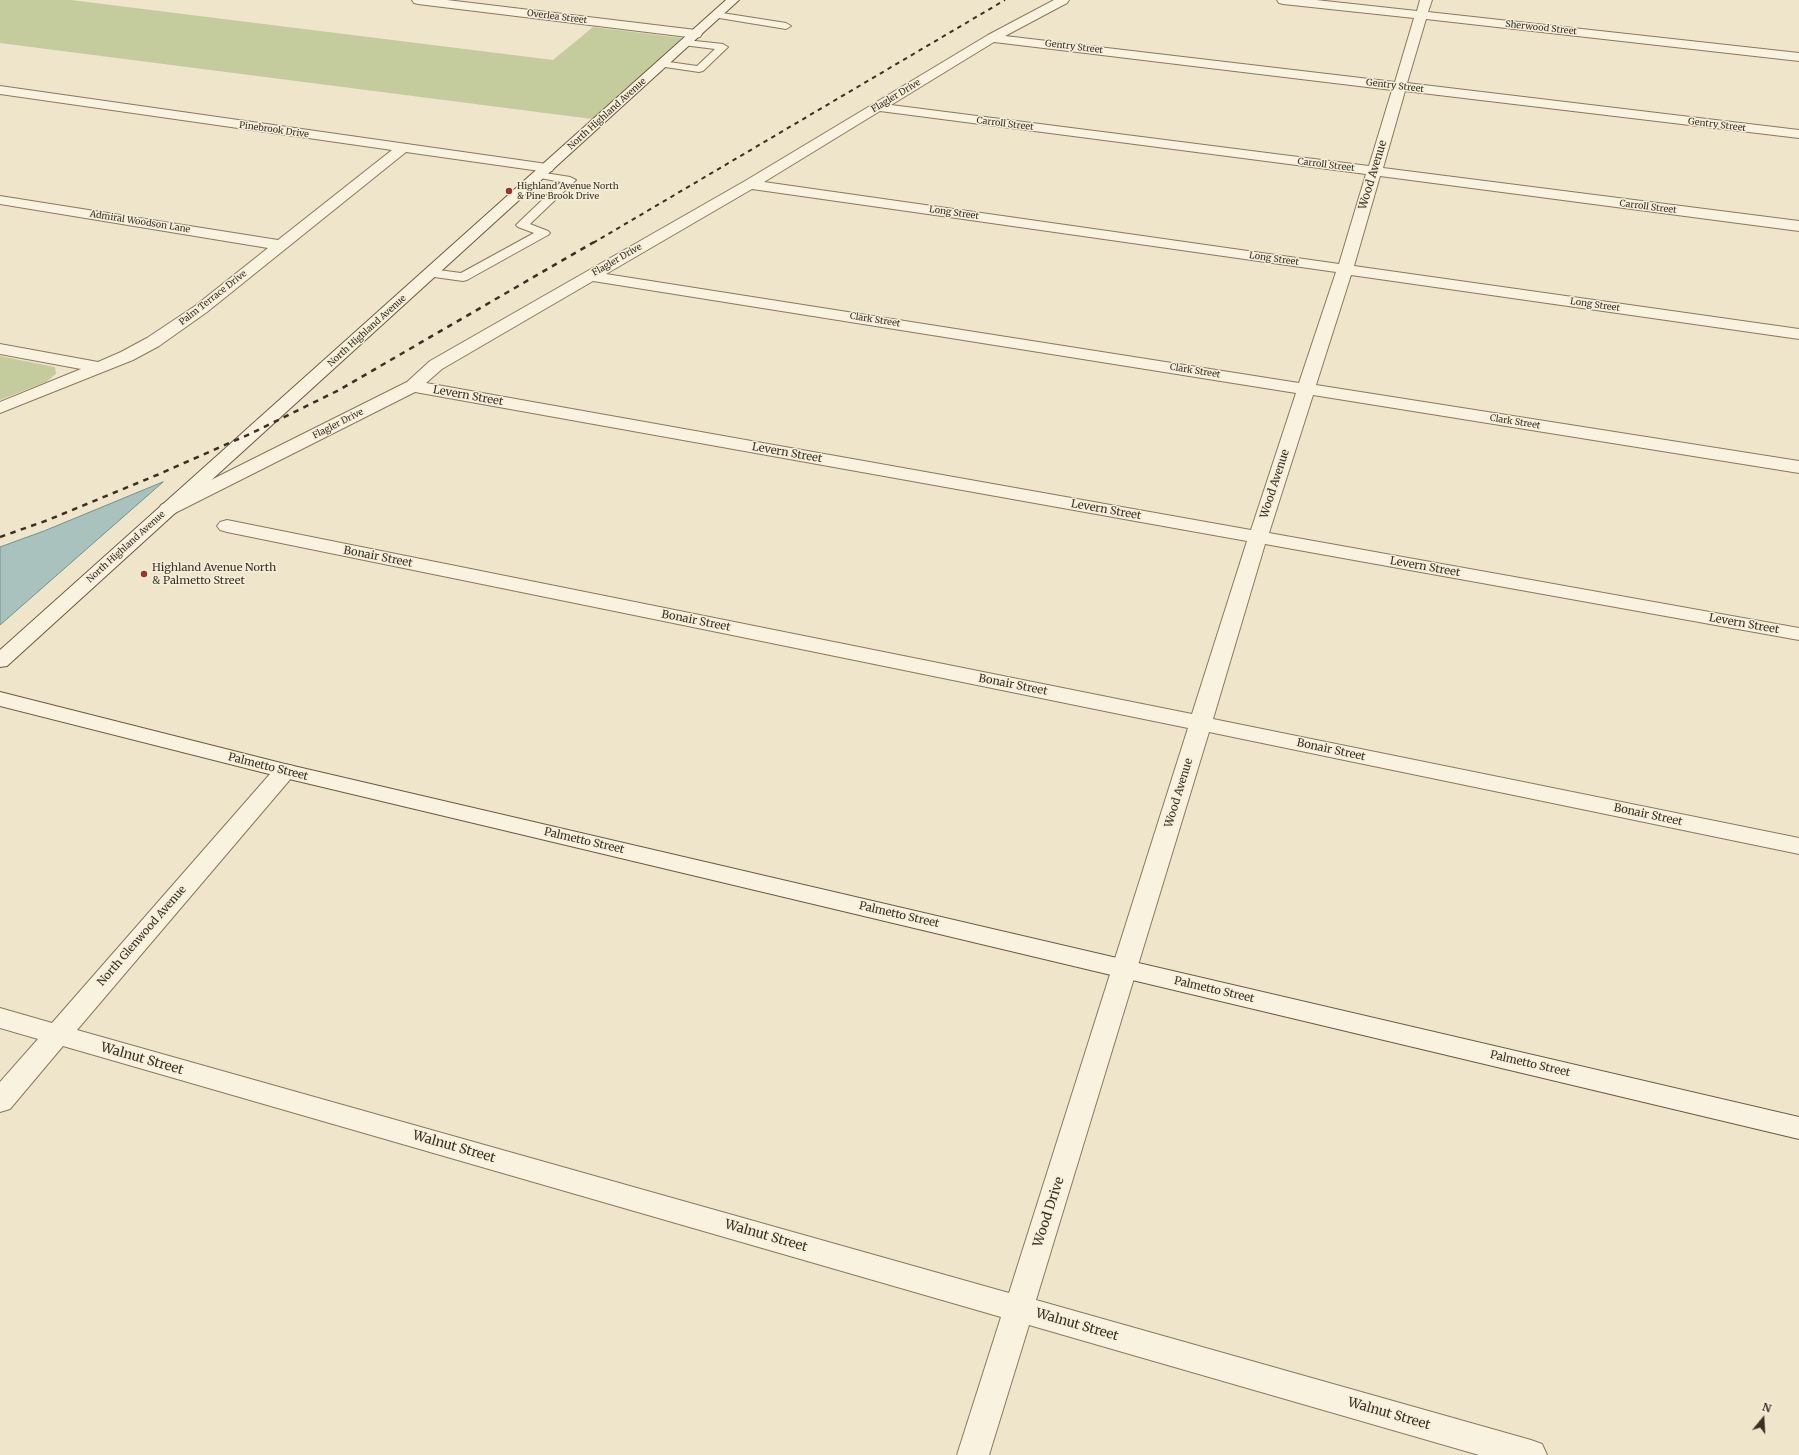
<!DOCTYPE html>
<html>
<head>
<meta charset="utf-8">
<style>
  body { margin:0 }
  #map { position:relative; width:1799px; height:1455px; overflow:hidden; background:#eee5ca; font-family:Merriweather,serif }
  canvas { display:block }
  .north { position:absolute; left:1743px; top:1399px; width:40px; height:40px; -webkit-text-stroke:3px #f5efda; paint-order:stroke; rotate:18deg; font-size:11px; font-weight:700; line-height:16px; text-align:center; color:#3b2f22 }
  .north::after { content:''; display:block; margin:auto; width:14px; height:18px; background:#3b2f22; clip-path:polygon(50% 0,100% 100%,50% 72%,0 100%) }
</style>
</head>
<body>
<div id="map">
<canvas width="1799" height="1455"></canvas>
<div class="north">N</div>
</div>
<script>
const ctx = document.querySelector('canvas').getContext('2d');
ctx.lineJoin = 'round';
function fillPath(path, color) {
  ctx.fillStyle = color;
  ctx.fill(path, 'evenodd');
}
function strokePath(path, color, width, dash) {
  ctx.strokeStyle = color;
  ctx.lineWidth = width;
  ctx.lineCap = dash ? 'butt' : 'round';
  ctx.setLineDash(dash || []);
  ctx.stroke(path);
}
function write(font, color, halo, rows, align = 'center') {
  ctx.font = font + ' Merriweather,serif';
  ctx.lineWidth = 3;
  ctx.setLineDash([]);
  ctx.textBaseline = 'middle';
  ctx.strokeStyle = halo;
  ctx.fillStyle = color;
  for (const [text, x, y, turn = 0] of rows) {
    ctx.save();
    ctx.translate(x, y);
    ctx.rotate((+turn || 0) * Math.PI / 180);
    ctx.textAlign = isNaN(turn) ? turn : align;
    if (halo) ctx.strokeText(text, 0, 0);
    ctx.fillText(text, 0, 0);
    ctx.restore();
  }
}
fillPath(new Path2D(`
  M0,0h71l482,60 40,-33 89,11 -90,81 -592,-76z
  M0,356l55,11 1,7 -10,8 -46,18z`), '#c4cc9e');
const water = new Path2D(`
  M163,482l-163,143v-78l44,-16z`);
fillPath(water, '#aac2bd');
strokePath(water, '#71918b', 1);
const lane = new Path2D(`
  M716,12l70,11 5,3 -5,3 -73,-12 -2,-2z
  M686,40l37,4 5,3 -25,24 -4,1 -41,-6 -1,-2 1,-2 4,-1 35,5 18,-17 -32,-4 -2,-2 2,-2z
  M539,172l31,5 6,3 -46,44 18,7 2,2 -2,2 -81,45 -4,1 -36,-5 -2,-3 2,-3 4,-1 30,4 73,-40 -16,-6 -2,-2 45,-43 -26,-5 -2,-2 2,-2z`);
const street = new Path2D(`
  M412,0h35l249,30 4,1 2,3 -2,3 -4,1 -278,-34 -4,-1z
  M1054,0h15l-2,3 -62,33 390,46 19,-64 -131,-14 -4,-1 -2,-3h39l101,11 3,-11h12l-4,12 371,41v8l-373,-42 -19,64 392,47v8l-394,-47 -22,77 416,53v10l-419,-55 -26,90 445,63v10l-448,-64 -35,110 483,76v12l-486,-78 -44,138 530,95v12l-534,-96 -52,175 586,119v16l-590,-122 -173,568 495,140 11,4 5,11h-68l-450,-130 -40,130h-32l44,-138 -938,-271 -53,63 -10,3v-30l38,-43 -38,-11v-20l52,15 225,-257 8,-2 8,2 3,5 -3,5 -216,254 932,263 179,-565 -961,-196 -7,-2 -3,-4 3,-4 7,-2 965,194 55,-173 -832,-149 -240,121 -7,2 -7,-2 -2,-4 2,-4 246,-123 23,-21 315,-180 243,-146zM994,42l398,48 -23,76 -478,-61zM880,111l486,63 -27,90 -575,-82zM752,189l584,83 -37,111 -693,-109zM593,281l703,112 -45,137 -825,-147 16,-14z
  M0,86l547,78 5,1 2,3 -2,3 -5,1 -141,-20 -199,160 -48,34 -26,14 -133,53v-11l81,-33 -81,-15v-10l98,18 23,-10 26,-14 48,-32 73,-58 -268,-44v-8l278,44 114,-90 -392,-56z`);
const secondary = new Path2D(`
  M726,0h13l-732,666 -7,1v-17z
  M0,692l285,72 1514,353v22l-1514,-361 -285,-72z`);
strokePath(lane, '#8a785f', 2);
strokePath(street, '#8a785f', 2);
strokePath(secondary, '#6c5942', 2);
fillPath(lane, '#f8f2de');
fillPath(street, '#f8f2de');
fillPath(secondary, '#f8f2de');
strokePath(new Path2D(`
  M593,243l412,-243`), '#3b2f22', 2, [4.5, 4.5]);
strokePath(new Path2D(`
  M0,537l48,-17 109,-45 95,-42 87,-43 255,-148`), '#3b2f22', 2.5, [5.5, 5.5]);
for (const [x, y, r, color] of [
  [509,191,4,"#983530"],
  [144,574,4,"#983530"]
]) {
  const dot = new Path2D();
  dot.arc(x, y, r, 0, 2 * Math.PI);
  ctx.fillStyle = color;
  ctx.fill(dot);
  strokePath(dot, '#f5efda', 1.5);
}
write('9px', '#3b2f22', '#f5efda', [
  ["Overlea Street",557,17,7],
  ["Sherwood Street",1541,28,6],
  ["Gentry Street",1074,47,7],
  ["Gentry Street",1395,86,7],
  ["Flagler Drive",896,96,-31],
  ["North Highland Avenue",607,114,-42],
  ["Carroll Street",1005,124,7],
  ["Gentry Street",1717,125,7],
  ["Pinebrook Drive",274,130,8],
  ["Carroll Street",1326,165,7],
  ["Carroll Street",1648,207,7],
  ["Long Street",954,213,8],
  ["Admiral Woodson Lane",140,222,9],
  ["Long Street",1274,259,8],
  ["Flagler Drive",617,260,-30],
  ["Palm Terrace Drive",213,298,-38],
  ["Long Street",1595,305,8],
  ["Clark Street",875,320,9],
  ["North Highland Avenue",367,331,-42],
  ["Clark Street",1195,371,9],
  ["Clark Street",1515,422,9],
  ["Flagler Drive",338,424,-27],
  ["North Highland Avenue",126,547,-42]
]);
write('9px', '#3b2f22', '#f5efda', [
  ["Highland Avenue North",517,186],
  ["& Pine Brook Drive",517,196]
], 'left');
write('11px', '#3b2f22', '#f5efda', [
  ["Wood Avenue",1373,175,-73],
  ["Levern Street",468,396,10],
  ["Levern Street",787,453,10],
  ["Wood Avenue",1275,484,-72],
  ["Levern Street",1106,510,10],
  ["Bonair Street",378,557,11],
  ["Levern Street",1425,567,10],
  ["Bonair Street",696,621,11],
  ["Levern Street",1744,624,10],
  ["Bonair Street",1013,685,11],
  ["Bonair Street",1331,750,12],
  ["Palmetto Street",268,767,14],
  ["Wood Avenue",1179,793,-73],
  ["Bonair Street",1648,815,12],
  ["Palmetto Street",584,841,13],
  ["Palmetto Street",899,915,13],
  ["North Glenwood Avenue",142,936,-49],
  ["Palmetto Street",1214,990,13],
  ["Palmetto Street",1530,1064,13]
]);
write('11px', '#3b2f22', '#f5efda', [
  ["Highland Avenue North",152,568],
  ["& Palmetto Street",152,581]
], 'left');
write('13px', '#3b2f22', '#f5efda', [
  ["Walnut Street",142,1059,16],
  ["Walnut Street",454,1147,16],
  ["Wood Drive",1049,1212,-72],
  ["Walnut Street",766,1236,16],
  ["Walnut Street",1077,1325,16],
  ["Walnut Street",1389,1414,16]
]);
</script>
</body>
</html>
